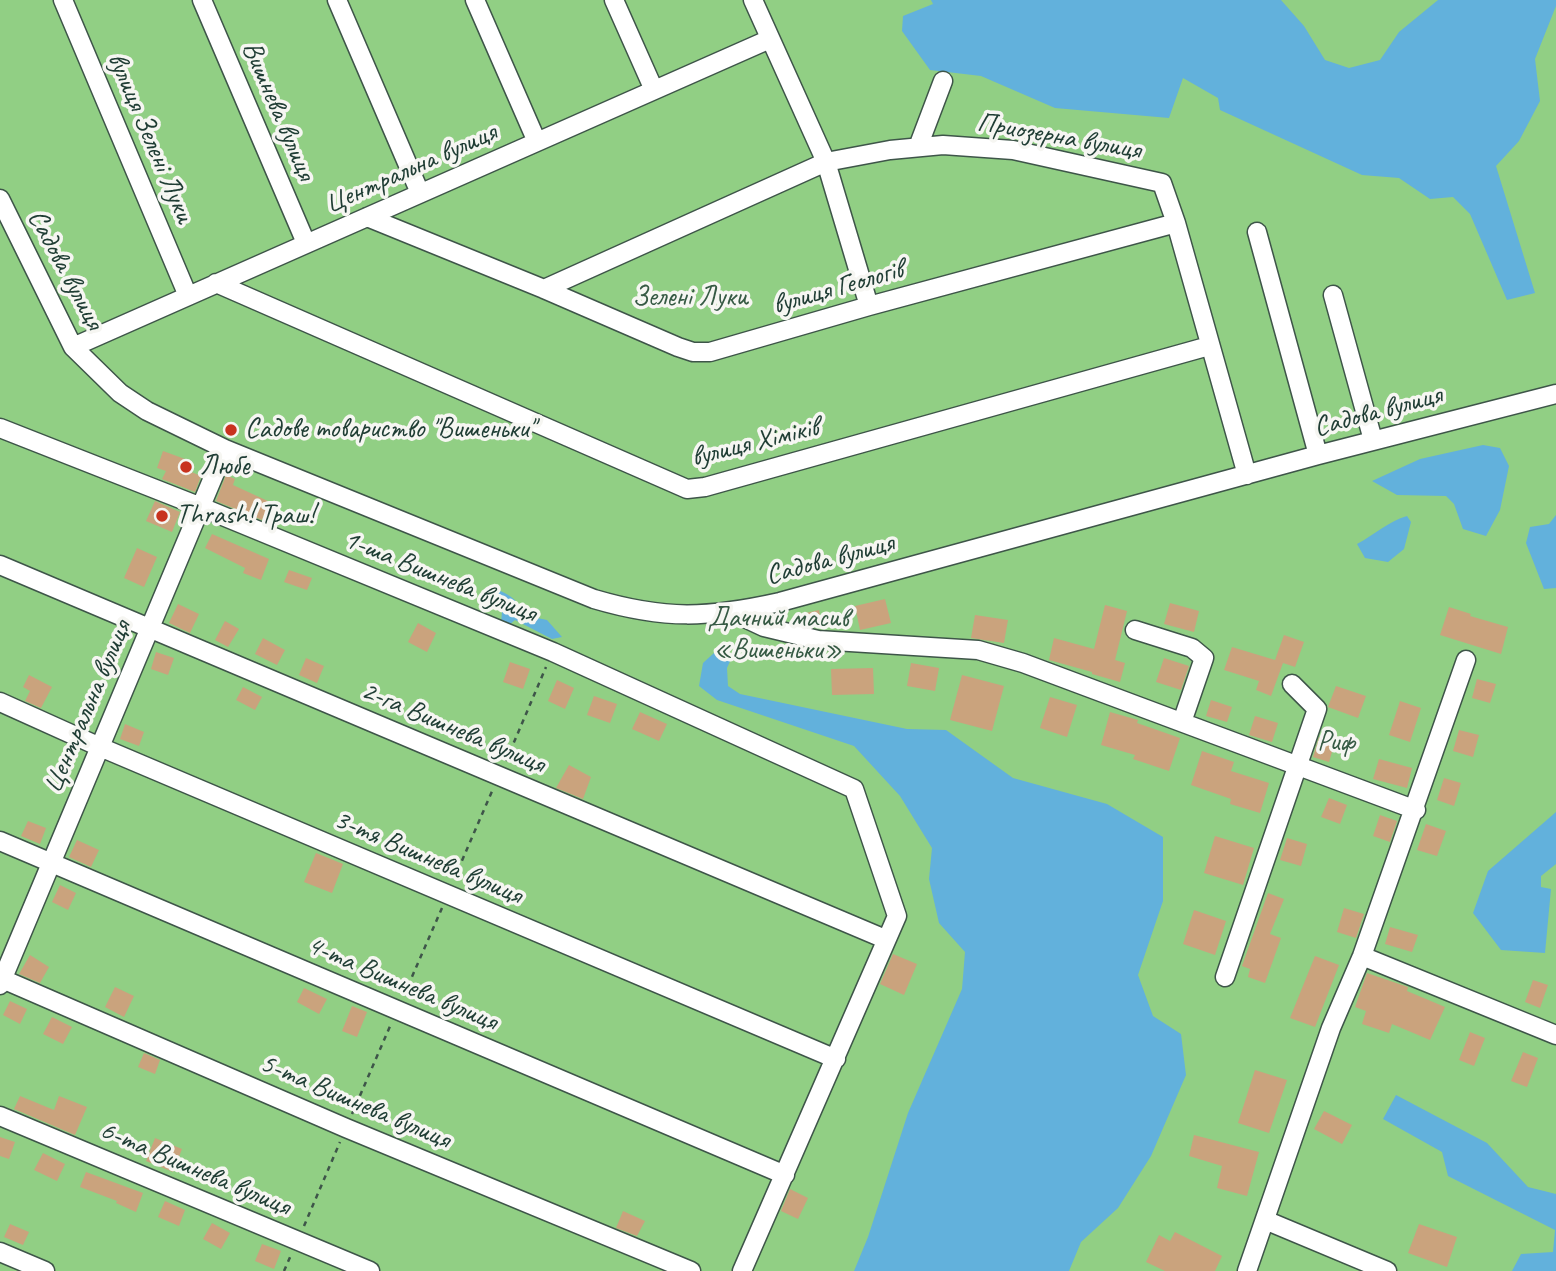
<!DOCTYPE html>
<html>
<head>
<meta charset="utf-8">
<style>
  body { margin:0 }
  canvas { display:block; background:#f0ddbd }
</style>
</head>
<body>
<canvas width="1556" height="1271"></canvas>
<script>
const ctx = document.querySelector('canvas').getContext('2d');
ctx.lineJoin = 'round';
function fillPath(path, color) {
  ctx.fillStyle = color;
  ctx.fill(path, 'evenodd');
}
function strokePath(path, color, width, dash) {
  ctx.strokeStyle = color;
  ctx.lineWidth = width;
  ctx.lineCap = dash ? 'butt' : 'round';
  ctx.setLineDash(dash || []);
  ctx.stroke(path);
}
function write(font, color, halo, rows, align = 'center') {
  ctx.font = font + ' Caveat,sans-serif';
  ctx.lineWidth = 7;
  ctx.setLineDash([]);
  ctx.textBaseline = 'middle';
  ctx.strokeStyle = halo;
  ctx.fillStyle = color;
  for (const [text, x, y, turn = 0] of rows) {
    ctx.save();
    ctx.translate(x, y);
    ctx.rotate((+turn || 0) * Math.PI / 180);
    ctx.textAlign = isNaN(turn) ? turn : align;
    if (halo) ctx.strokeText(text, 0, 0);
    ctx.fillText(text, 0, 0);
    ctx.restore();
  }
}
fillPath(new Path2D(`
  M0,0h1556v1271h-1556z`), '#91cf84');
fillPath(new Path2D(`
  M931,0h350l23,26 21,34 24,8 31,-8 19,-28 39,-32h118v6l-21,53 5,42 -21,40 -23,25 39,127 -28,7 -37,-86 -17,-17 -23,2 -31,-21 -37,-3 -142,-65 -2,-12 -35,-20 -14,40 -114,-10 -74,-32 -51,-6 -28,-39 1,-15 30,-12z
  M1483,445l17,3 9,18 -9,44 -14,26 -23,-7 -9,-25 -8,-8 -49,-1 -25,-14 48,-22z
  M1556,515v73l-12,1 -18,-46 4,-16 19,-3z
  M1407,516l4,6 -7,27 -16,13 -23,-4 -8,-14c17,-9 32,-23 50,-28z
  M498,590c13,5 22,12 25,25l24,5 15,17 -10,2 -37,-19 -7,6 -7,-1 1,-14 -9,-3 -6,-11z
  M715,652l17,5 -5,11 1,18 12,8 167,35 39,1 67,48 94,26 56,33v64l-25,74 15,41 28,18 5,41 -35,81 -33,52 -37,34 -12,29h-215l14,-34 40,-124 54,-124 3,-37 -26,-29 -10,-44 3,-31 -32,-52 -46,-50 -137,-46 -18,-14 4,-23z
  M1556,812v52l-15,12v11l10,2 -6,64 -44,-3 -28,-37 15,-42z
  M1396,1095l91,48 41,44 28,7v77h-44l9,-17 32,-2 2,-22 -107,-54 -6,-24 -59,-33z`), '#62b1dc');
fillPath(new Path2D(`
  M163,451l22,8 -3,9 19,8 -6,16 -33,-13 4,-8 -9,-3z
  M226,475l9,4 -2,6 37,17 -8,18 -46,-19z
  M155,501l25,11 -8,20 -26,-11z
  M212,534l57,25 -8,21 -18,-7 2,-5 -40,-20z
  M137,548l20,9 -13,30 -20,-9z
  M289,570l23,8 -5,12 -23,-8z
  M885,599l6,24 -31,7 -5,-24z
  M1170,603l29,8 -5,21 -30,-8z
  M178,604l21,10 -9,19 -21,-10z
  M1105,605l22,6 -12,49 10,3 -5,19 -28,-8v-2l-43,-12 5,-22 40,11z
  M1449,607l22,7 -1,2 38,11 -7,27 -61,-19z
  M819,610l3,16 -7,1 -16,-3 -2,-9z
  M975,615l33,5 -4,23 -33,-5z
  M225,621l14,8 -11,18 -13,-7z
  M418,623l18,10 -9,19 -19,-10z
  M1284,635l20,7 -9,25 -12,-4 -12,33 -15,-6 3,-9 -35,-11 8,-23 43,13z
  M263,638l22,12 -8,15 -22,-11z
  M156,652l18,6 -6,17 -17,-6z
  M306,658l18,8 -7,17 -18,-8z
  M1164,658l25,8 -8,24 -25,-8z
  M510,662l20,7 -7,20 -20,-7z
  M911,663l28,5 -4,23 -28,-5z
  M873,668l1,26 -42,1 -1,-26z
  M29,675l23,12 -11,21 -16,-7 5,-10 -7,-4z
  M962,675l42,11 -12,45 -42,-11z
  M1477,679l19,5 -6,19 -18,-5z
  M557,680l17,8 -9,21 -17,-8z
  M1336,686l30,10 -8,22 -30,-11z
  M243,687l19,10 -7,13 -19,-10z
  M594,696l23,8 -7,19 -23,-8z
  M1050,697l27,8 -10,32 -27,-9z
  M1211,700l21,7 -5,15 -21,-6z
  M1400,701l21,7 -11,34 -21,-7z
  M640,712l27,12 -8,17 -27,-12z
  M1110,712l28,8 -1,3 43,15 -11,33 -36,-12 2,-4 -34,-10z
  M1255,716l23,7 -6,19 -23,-7z
  M125,724l19,8 -5,14 -19,-7z
  M1459,730l20,5 -6,22 -20,-6z
  M1319,737l16,5 -6,20 -16,-5z
  M1202,751l32,11 -3,9 38,12 -9,30 -30,-9 1,-5 -40,-14z
  M1379,759l33,9 -5,20 -34,-9z
  M569,765l22,12 -8,22 -27,-11z
  M1444,778l17,5 -7,23 -17,-6z
  M1329,798l18,7 -7,19 -19,-7z
  M1380,815l17,6 -7,21 -17,-6z
  M28,821l18,7 -6,16 -19,-8z
  M1426,824l20,7 -9,25 -20,-6z
  M1215,836l39,12 -11,37 -39,-12z
  M1287,838l20,6 -6,22 -21,-6z
  M77,840l22,10 -8,17 -22,-10z
  M316,853l27,11 -11,29 -28,-11z
  M60,885l16,8 -8,17 -16,-8z
  M1268,893l16,6 -14,35 11,4 -16,45 -17,-6 2,-8 -8,-3z
  M1344,908l20,6 -8,24 -19,-6z
  M1194,910l32,11 -11,34 -32,-11z
  M1390,927l28,8 -6,17 -27,-8z
  M893,954l24,10 -13,31 -24,-11z
  M30,955l19,12 -9,16 -21,-9z
  M1315,956l24,9 -24,62 -25,-9z
  M1367,973l41,14 -1,4 38,16 -15,33 -38,-16 -3,9 -27,-9 4,-13 -11,-4z
  M1533,980l15,5 -8,23 -15,-6z
  M115,987l19,9 -10,21 -19,-10z
  M304,988l23,11 -8,15 -22,-12z
  M10,1001l17,8 -7,15 -17,-9z
  M352,1006l15,6 -10,25 -15,-6z
  M52,1017l20,10 -9,17 -20,-10z
  M1470,1032l15,6 -11,28 -15,-6z
  M1523,1052l15,6 -11,29 -16,-6z
  M144,1053l16,7 -5,14 -17,-7z
  M1255,1070l32,10 -18,53 -31,-10z
  M20,1096l34,14 5,-14 28,11 -12,28 -61,-26z
  M1324,1111l28,14 -10,19 -28,-15z
  M1194,1135l65,17 -12,44 -30,-8 5,-22 -33,-10z
  M0,1137l15,5 -6,17 -9,-3z
  M155,1138l27,11 -9,23 -27,-11z
  M43,1153l22,11 -8,17 -23,-11z
  M86,1172l57,21 -7,19 -20,-9 1,-2 -37,-14z
  M790,1189l18,9 -10,21 -17,-8z
  M271,1196l18,8 -6,13 -18,-8z
  M165,1201l20,9 -6,16 -21,-9z
  M623,1211l22,10 -8,15 -21,-8z
  M212,1223l18,10 -9,16 -18,-10z
  M10,1224l19,8 -6,13 -19,-8z
  M1419,1224l38,13 -10,30 -39,-14z
  M1175,1232l47,24 -7,15h-50l-19,-9 13,-27 11,6z
  M262,1244l19,7 -7,18 -19,-8z`), '#caa37d');
const minor = new Path2D(`
  M63,0l125,296
  M202,0l104,243
  M337,0l83,193
  M475,0l62,142
  M614,0l40,90
  M753,0l73,162 43,144
  M918,147l25,-66
  M0,199l73,148 47,46 27,18 78,38 369,150c71,21 114,19 186,3l538,-147 238,-61
  M367,217l177,72 134,58 15,5h17l159,-46 307,-83
  M1257,232l61,223
  M216,283l471,206 18,-2 504,-141
  M544,289l282,-127 64,-12 53,-5 70,5 149,33 14,40 71,252
  M1333,295l40,145
  M73,347l697,-308
  M0,428l201,79 352,145 301,137 43,127 -155,355
  M0,565l885,374
  M732,612l32,15 54,13 160,10 45,13 393,147
  M1135,630l57,18 12,10 -22,64
  M0,702l100,45 736,312
  M0,841l785,334
  M1362,956l194,79
  M1225,977l92,-268 -25,-25
  M0,978l346,150 345,143
  M0,985l225,-536
  M0,1116l370,155
  M1265,1220l122,51
  M0,1252l45,19
  M1247,1271l84,-243 31,-72 104,-296`);
strokePath(minor, '#3e5549', 21);
strokePath(new Path2D(`
  M506,761l40,-94
  M454,879l39,-90
  M404,995l38,-87
  M352,1114l39,-90
  M304,1226l36,-84
  M284,1271l7,-16`), '#3e5549', 2.5, [5, 5]);
strokePath(minor, '#fff', 18);
for (const [x, y, r, color] of [
  [231,430,7,"#c8321e"],
  [186,467,7,"#c8321e"],
  [162,516,7,"#c8321e"]
]) {
  const dot = new Path2D();
  dot.arc(x, y, r, 0, 2 * Math.PI);
  ctx.fillStyle = color;
  ctx.fill(dot);
  strokePath(dot, '#f6f6f2', 2.5);
}
write('28px', '#1f3d34', '#f6f6f2', [
  ["Вишнева вулиця",278,111,67],
  ["Приозерна вулиця",1059,137,10],
  ["вулиця Зелені Луки",150,138,67],
  ["Центральна вулиця",411,169,-24],
  ["Садова вулиця",65,270,62],
  ["вулиця Геологів",838,288,-16],
  ["Садова вулиця",1378,412,-15],
  ["вулиця Хіміків",755,443,-14],
  ["Садова вулиця",830,560,-15],
  ["1-ша Вишнева вулиця",440,577,22],
  ["Центральна вулиця",88,707,-67],
  ["2-га Вишнева вулиця",453,728,23],
  ["3-тя Вишнева вулиця",428,858,23],
  ["4-та Вишнева вулиця",402,984,23],
  ["5-та Вишнева вулиця",355,1102,23],
  ["6-та Вишнева вулиця",195,1169,23]
]);
write('28px', '#365a44', '#f6f6f2', [
  ["Зелені Луки",690,298],
  ["Дачний масив",778,619],
  ["«Вишеньки»",778,651],
  ["Риф",1336,743]
]);
write('28px', '#1f3d34', '#f6f6f2', [
  ["Садове товариство \"Вишеньки\"",245,430],
  ["Любе",200,467],
  ["Thrash! Траш!",176,516]
], 'left');
</script>
</body>
</html>
